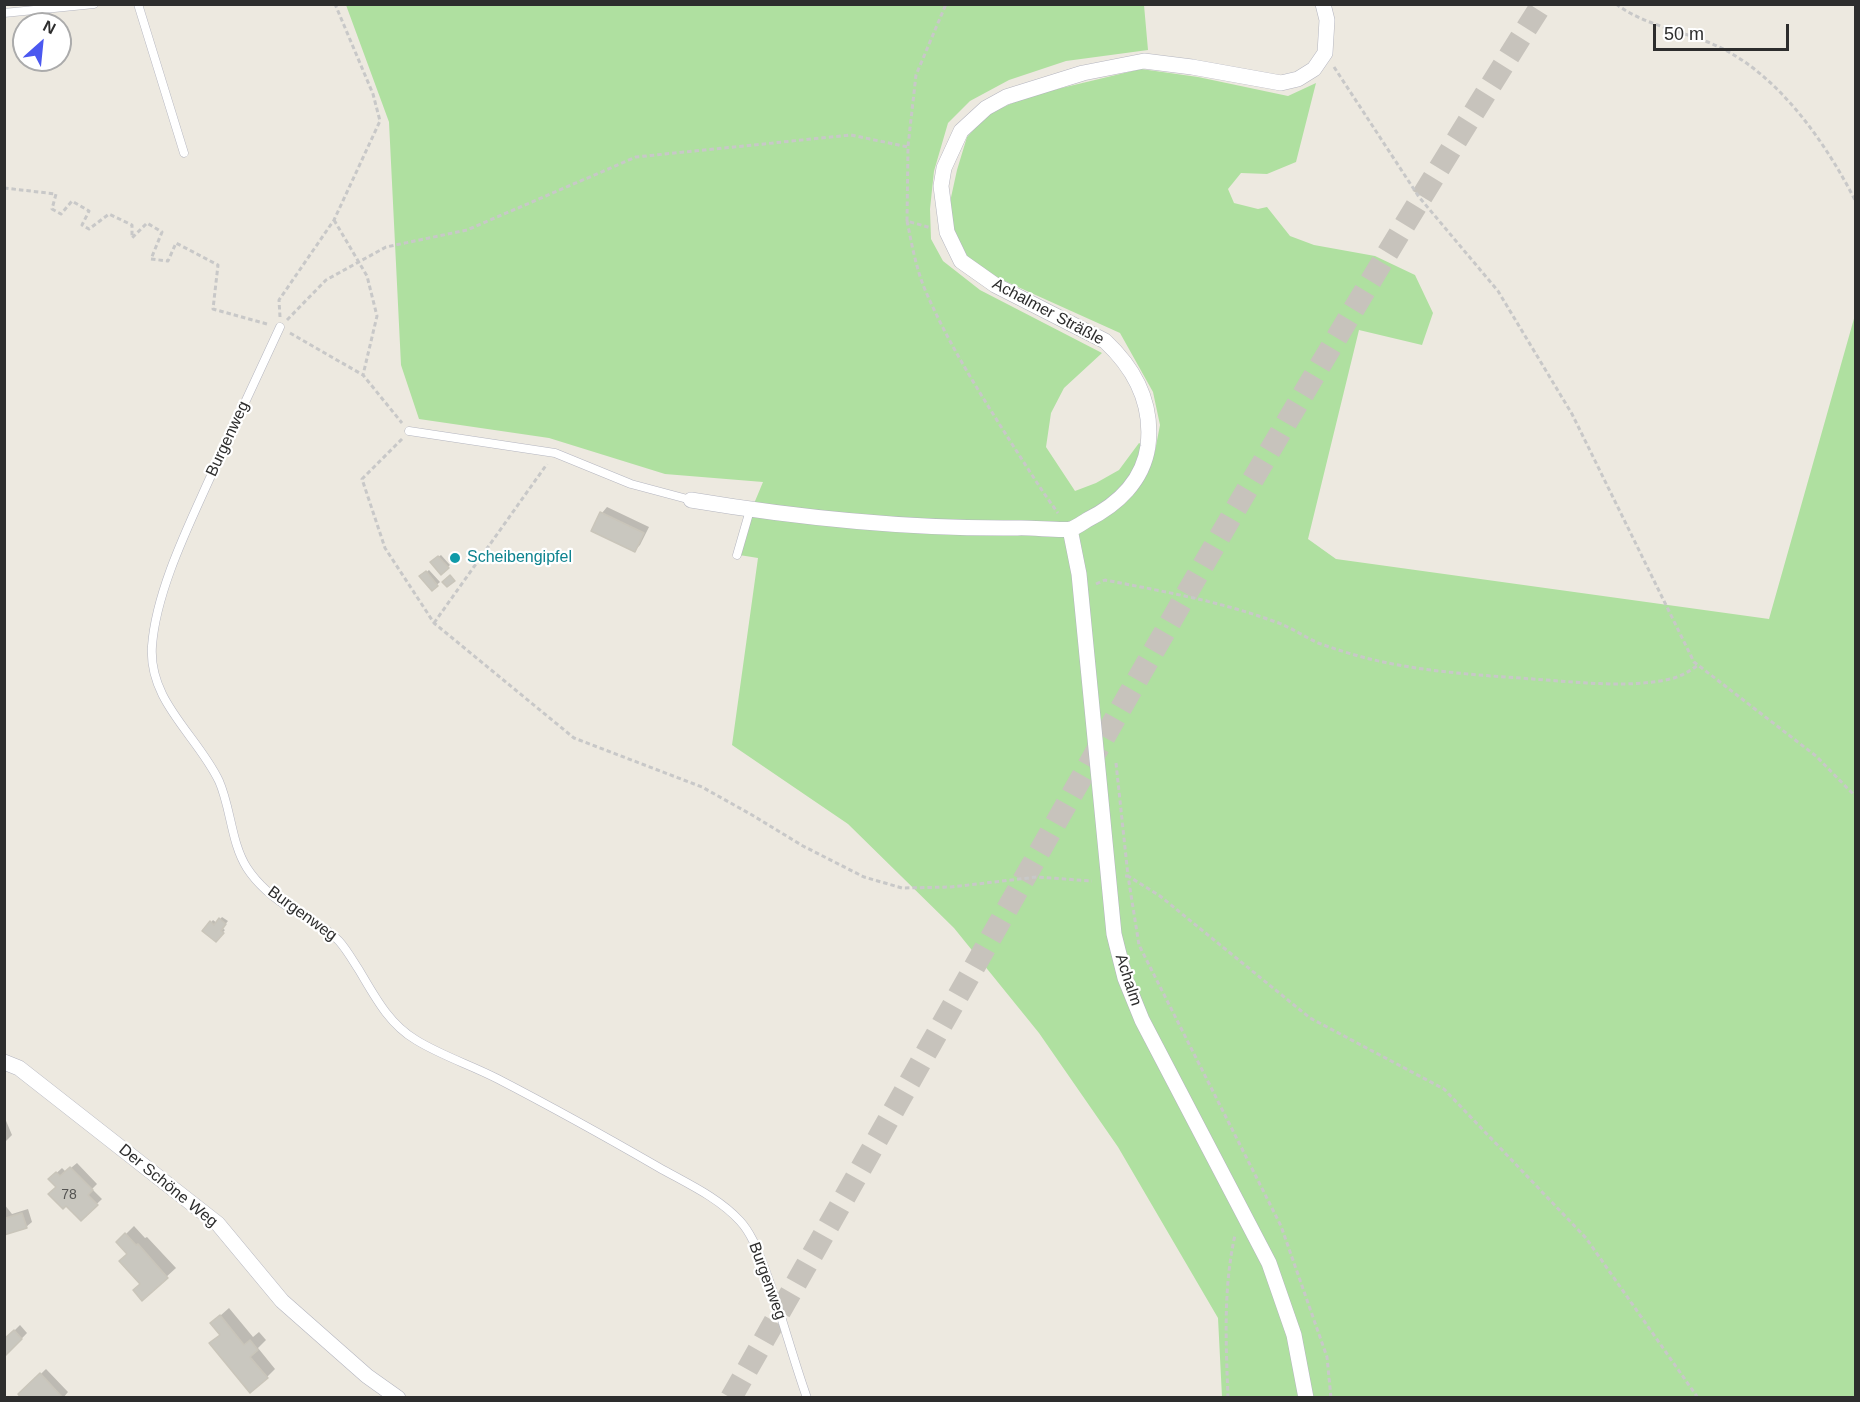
<!DOCTYPE html>
<html>
<head>
<meta charset="utf-8">
<style>
  body { margin:0 }
  #map { position:relative; width:1860px; height:1402px; overflow:hidden; background:#ede9e0; font-family:Helvetica,sans-serif }
  canvas { display:block }
  .frame { position:absolute; inset:0; border:6px solid #2d2d2d; pointer-events:none }
  .north { position:absolute; left:12px; top:12px; width:60px; height:60px; box-sizing:border-box; background:#fff; border:2px solid #ababab; border-radius:50%; rotate:27deg; font-size:16px; font-weight:700; line-height:24px; text-align:center; color:#2d2d2d }
  .north::after { content:''; display:block; margin:auto; width:21px; height:27px; background:#4b58f0; clip-path:polygon(50% 0,100% 100%,50% 72%,0 100%) }
  .scale { position:absolute; left:1653px; top:24px; width:136px; height:27px; box-sizing:border-box; border:3px solid #2d2d2d; border-top:0; padding-left:8px; font-size:18px; line-height:21px; white-space:nowrap; color:#2d2d2d; -webkit-text-stroke:4px #fff; paint-order:stroke }
</style>
</head>
<body>
<div id="map">
<canvas width="1860" height="1402"></canvas>
<div class="frame"></div>
<div class="north">N</div>
<div class="scale">50 m</div>
</div>
<script>
const ctx = document.querySelector('canvas').getContext('2d');
ctx.lineJoin = 'round';
function fillPath(path, color) {
  ctx.fillStyle = color;
  ctx.fill(path, 'evenodd');
}
function strokePath(path, color, width, dash) {
  ctx.strokeStyle = color;
  ctx.lineWidth = width;
  ctx.lineCap = dash ? 'butt' : 'round';
  ctx.setLineDash(dash || []);
  ctx.stroke(path);
}
function write(font, color, halo, rows, align = 'center') {
  ctx.font = font + ' Helvetica,sans-serif';
  ctx.lineWidth = 4.5;
  ctx.setLineDash([]);
  ctx.textBaseline = 'middle';
  ctx.strokeStyle = halo;
  ctx.fillStyle = color;
  for (const [text, x, y, turn = 0] of rows) {
    ctx.save();
    ctx.translate(x, y);
    ctx.rotate((+turn || 0) * Math.PI / 180);
    ctx.textAlign = isNaN(turn) ? turn : align;
    if (halo) ctx.strokeText(text, 0, 0);
    ctx.fillText(text, 0, 0);
    ctx.restore();
  }
}
fillPath(new Path2D(`
  M346,5h798l4,45 -82,11 -57,19 -39,21 -22,22 -14,48 -4,38 1,30 12,22 37,29 122,63 -38,35 -13,25 -5,34 29,44 21,-8 23,-13 20,-27 16,8 5,-26 -7,-33 -33,-59 -122,-55 -33,-19 -13,-27 -2,-30 7,-32 10,-33 21,-23 40,-18 113,-27 57,8 90,19 28,-13 -20,79 -29,12 -26,-1 -13,16 6,14 24,6 9,-2 23,29 24,9 61,11 40,19 18,38 -11,32 -63,-15 -51,209 28,20 433,60 86,-304v1082h-633l-4,-79 -100,-171 -79,-114 -85,-105 -106,-104 -116,-79 26,-187 -25,-4 30,-72 -98,-8 -116,-36 -130,-19 -18,-54 -12,-243z`), '#afe0a0');
fillPath(new Path2D(`
  M607,507l42,20 -9,18 -5,5 -42,-19 9,-18z
  M441,555l9,10 -9,8 -9,-11z
  M429,570l11,12 -8,7 -10,-13z
  M222,917l6,4 -6,7 3,2 -9,10 -12,-9 9,-11 4,3z
  M4,1116l8,19 -8,8z
  M77,1163l20,21 -5,5 10,10 -21,20 -31,-40 12,-11 4,4z
  M4,1204l8,10 16,-5 4,13 -6,5 -22,7z
  M134,1226l11,12 2,-1 29,31 -34,31 -1,-15 -13,-30 -10,-12z
  M229,1308l24,29 6,-5 7,8 -8,8 17,21 -8,8 -56,-34 10,-9 -9,-11z
  M20,1325l7,8 -23,24v-16z
  M46,1369l22,23 -5,6h-40l-3,-4z`), '#0003');
const building = new Path2D(`
  M600,512l44,21 -9,19 -44,-21z
  M438,556l11,12 -8,7 -11,-13z
  M426,571l12,15 -6,5 -13,-15z
  M450,575l5,6 -8,6 -5,-5z
  M219,918l7,6 -5,7 3,2 -8,9 -14,-11 8,-10 4,4z
  M70,1167l23,23 -5,5 10,10 -17,16 -15,-15 -3,3 -15,-15 8,-7 -8,-8 8,-7 4,4z
  M22,1213l5,15 -23,7v-19l2,2z
  M125,1233l11,12 2,-1 30,34 -26,23 -9,-11 7,-6 -21,-23 8,-7 -11,-12z
  M220,1315l24,30 6,-5 8,10 -8,7 18,21 -18,15 -41,-50 11,-8 -10,-12z
  M14,1330l8,9 -18,18v-18z
  M40,1373l23,25h-42l-3,-4z`);
fillPath(building, '#c9c7bf');
strokePath(building, '#c9c5ba', 1.5);
strokePath(new Path2D(`
  M731,1398c266,-467 522,-940 811,-1394`), '#c7c3bc', 22, [22, 11]);
const lane = new Path2D(`
  M138,4l46,149
  M4,13l90,-9
  M280,327c-24,51 -47,102 -71,153 -22,49 -53,112 -57,166 -4,55 45,89 67,135 12,27 12,62 28,87 11,17 28,31 46,42 16,10 33,17 46,31 8,9 14,20 20,29 16,27 30,54 57,70 26,16 55,25 82,39 54,28 108,58 160,88 28,16 60,30 82,54 11,12 17,28 23,43 17,44 28,89 44,134
  M409,431l146,22 76,31 60,16
  M737,555l13,-45`);
const street = new Path2D(`
  M691,500c108,18 217,29 326,28 12,-1 46,3 54,1 6,-2 11,-6 16,-9 30,-15 56,-39 61,-74 5,-42 -13,-77 -43,-105l-110,-56 -34,-24 -14,-29 -6,-46 3,-18 17,-37 25,-23 20,-11 77,-24 61,-12 48,6 89,16 17,-4 16,-10 11,-16 2,-33 -4,-16
  M1070,529l9,45 35,360 11,44 17,42 127,243 25,72 12,63
  M4,1062l15,6 199,156 64,77 85,75 31,22`);
strokePath(lane, '#b4b5bf', 9);
strokePath(street, '#b4b5bf', 16);
strokePath(new Path2D(`
  M1616,4c28,21 63,26 94,39 65,26 115,98 146,159
  M1334,67l85,130 79,94 74,123 122,248 122,94 40,41
  M908,146l8,-71 30,-71
  M4,188l52,6 -4,15 9,5 11,-13 17,10 -7,14 7,4 20,-15 23,11v13l15,-15 15,9 -11,27 17,2 8,-18 42,22 -5,44 54,15
  M334,220l33,56 10,40 -14,59
  M907,221c5,24 9,48 19,71 23,53 55,103 86,152 15,23 29,46 46,69
  M280,317l-1,-17 55,-80 46,-99 -7,-27 -38,-90
  M287,320l39,-40 60,-33 81,-17 169,-73 215,-22 57,12 -1,74 24,7
  M290,333l73,42 39,48
  M402,439l-40,40 23,69 49,75 140,115 128,49 50,28 51,31 61,31 38,11 49,-1 86,-10 55,4
  M1096,584l9,-4c56,11 114,21 168,41 16,5 30,15 45,22 17,6 35,12 52,16 53,13 109,16 163,20 43,3 99,10 141,-1 9,-3 16,-7 24,-13
  M434,623l113,-159
  M1116,763l12,113 32,20 150,122 134,71 142,149 112,160
  M1125,876h3l11,69 142,281 46,131 4,41
  M1228,1398c-2,-55 -5,-109 7,-163`), '#c8c8c8', 3, [4.5, 3]);
strokePath(lane, '#fff', 8);
strokePath(street, '#fff', 15);
for (const [x, y, r, color] of [
  [455,558,6,"#0f9aa8"]
]) {
  const dot = new Path2D();
  dot.arc(x, y, r, 0, 2 * Math.PI);
  ctx.fillStyle = color;
  ctx.fill(dot);
  strokePath(dot, '#fff', 2);
}
write('14px', '#545452', null, [
  ["78",69,1195]
]);
write('16px', '#2d2d2d', '#fff', [
  ["Achalmer Sträßle",1048,312,28],
  ["Burgenweg",228,439,-65],
  ["Burgenweg",302,914,36],
  ["Achalm",1128,980,72],
  ["Der Schöne Weg",168,1186,39],
  ["Burgenweg",767,1281,70]
]);
write('16px', '#0d838f', '#fff', [
  ["Scheibengipfel",467,558]
], 'left');
</script>
</body>
</html>
